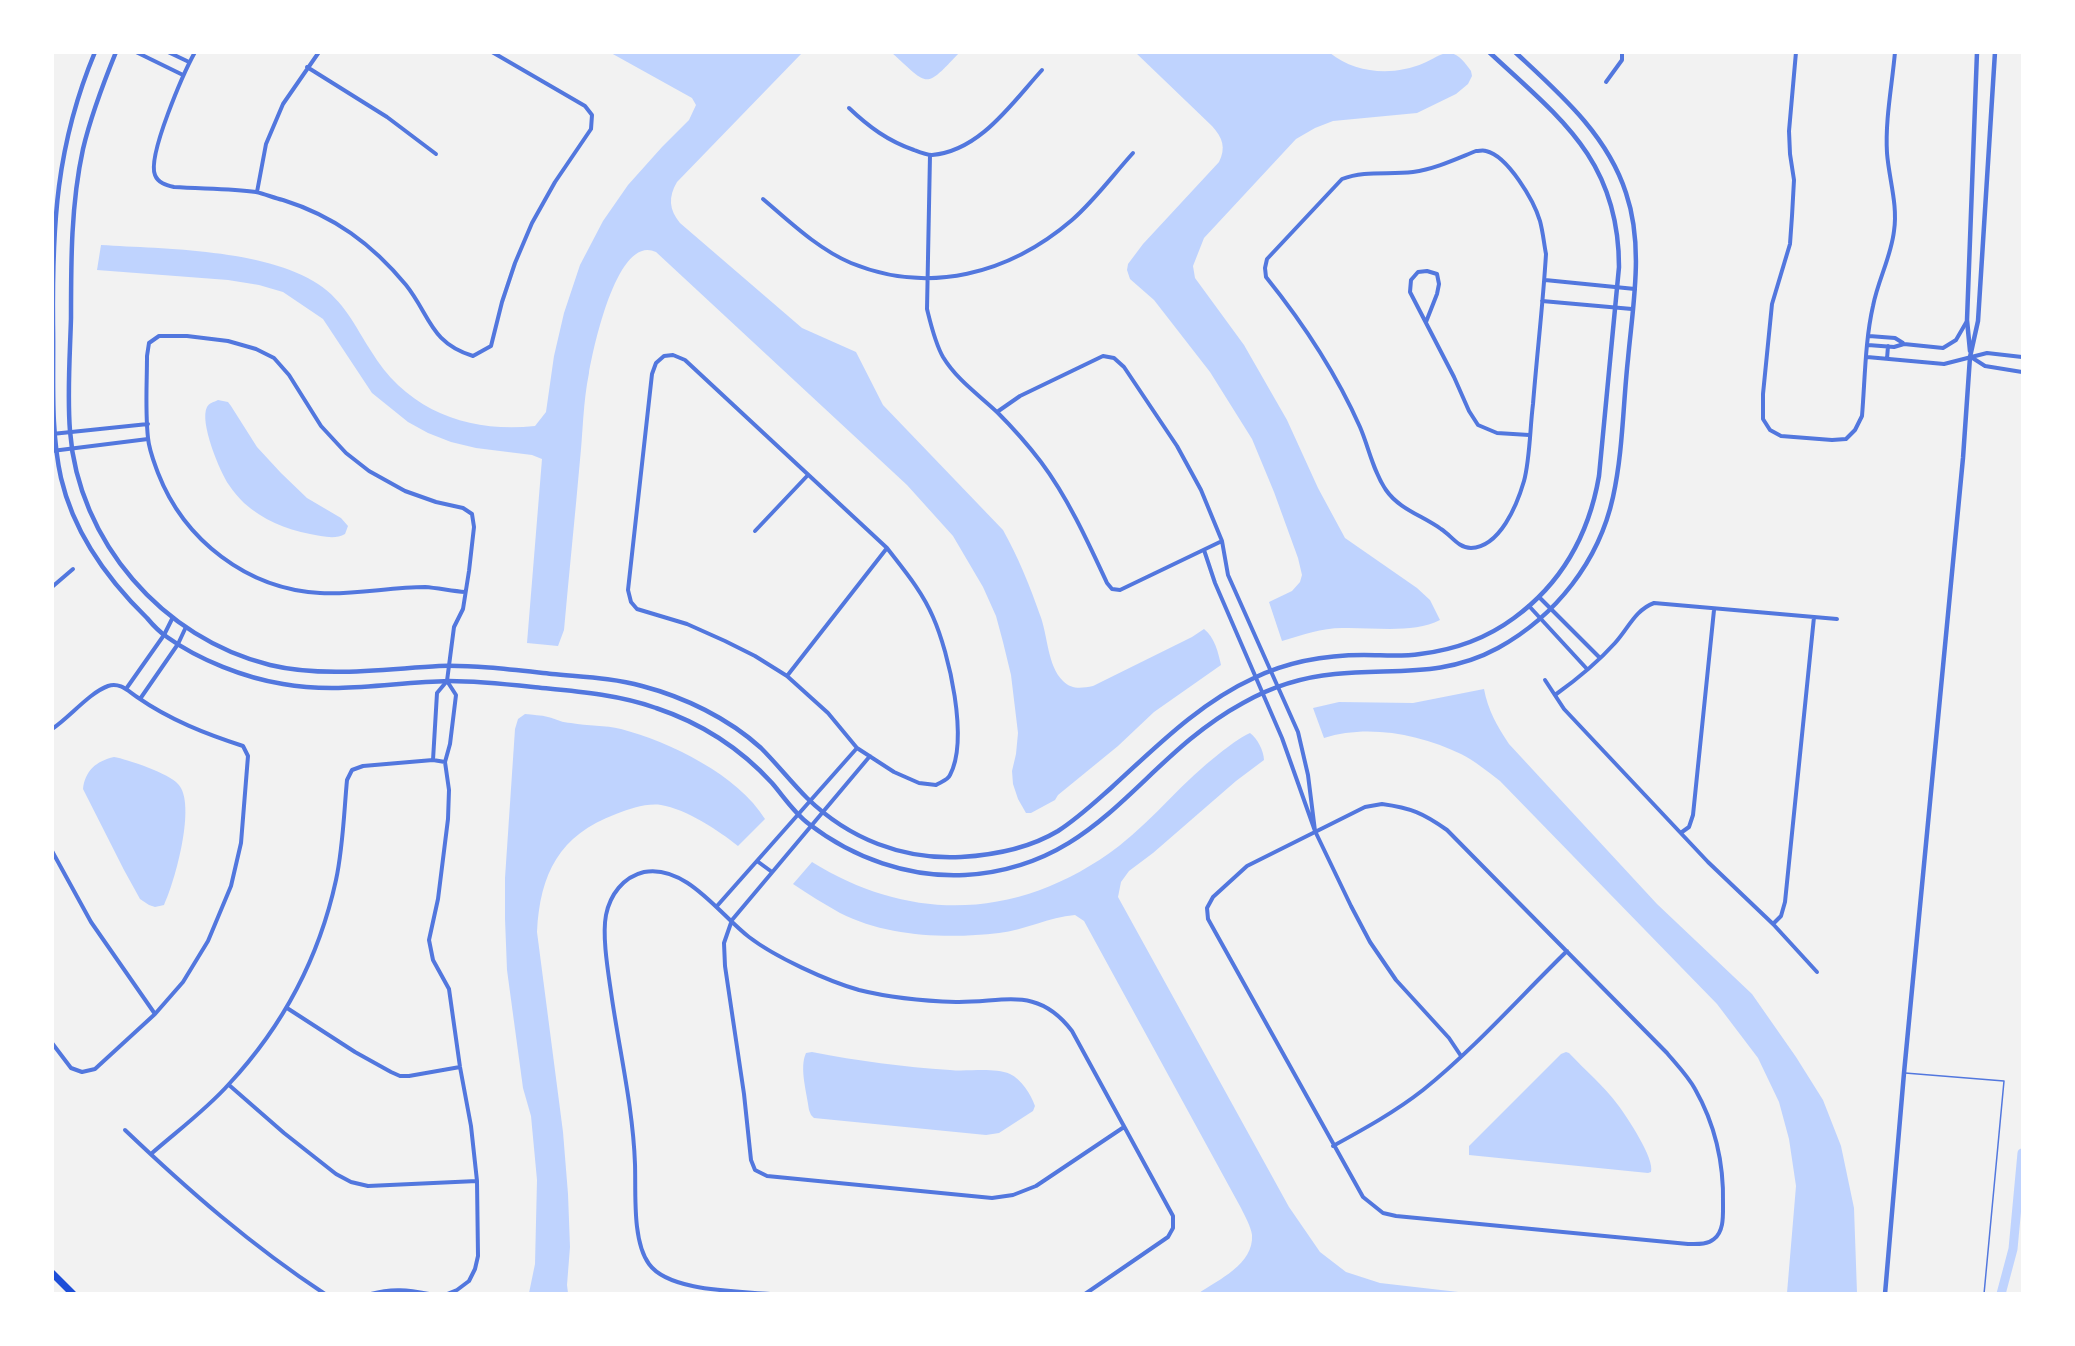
<!DOCTYPE html>
<html>
<head>
<meta charset="utf-8">
<style>
  body { margin:0 }
  #map { position:relative; width:2075px; height:1346px; overflow:hidden; background:#f2f2f2; font-family:Manrope,sans-serif }
  canvas { display:block }
  .frame { position:absolute; inset:0; border:54px solid #fff; pointer-events:none }
</style>
</head>
<body>
<div id="map">
<canvas width="2075" height="1346"></canvas>
<div class="frame"></div>
</div>
<script>
const ctx = document.querySelector('canvas').getContext('2d');
ctx.lineJoin = 'round';
function fillPath(path, color) {
  ctx.fillStyle = color;
  ctx.fill(path, 'evenodd');
}
function strokePath(path, color, width, dash) {
  ctx.strokeStyle = color;
  ctx.lineWidth = width;
  ctx.lineCap = dash ? 'butt' : 'round';
  ctx.setLineDash(dash || []);
  ctx.stroke(path);
}
fillPath(new Path2D(`
  M611,53h191l-125,129c-9,15 -8,28 3,41l122,105 54,24 27,53 120,125c15,27 27,56 37,85 8,20 7,50 23,66 9,9 19,7 30,5l99,-49 12,-8c11,9 14,23 17,36l-67,47 -36,34 -60,49 -3,5 -24,13h-5l-8,-14 -5,-15 -1,-13 4,-17 2,-21 -7,-58 -8,-33 -7,-26 -13,-29 -30,-51 -46,-51 -251,-233c-39,-19 -63,98 -67,121 -6,29 -6,59 -9,87 -5,57 -11,113 -16,170l-6,16 -31,-3 15,-184 -10,-4 -56,-7 -25,-6 -23,-9 -20,-11 -36,-29 -49,-74 -40,-27 -24,-7 -31,-5 -131,-10 4,-25c64,4 164,4 217,39 26,17 37,42 53,67 36,60 97,82 164,75l11,-14 8,-56 10,-43 16,-48 23,-44 25,-36 34,-38 27,-27 7,-15 -4,-7z
  M892,53h67c-35,37 -30,33 -67,0z
  M1136,53h194c26,21 64,23 94,10 8,-3 17,-11 26,-10 9,1 16,11 21,18l1,5 -4,8 -12,10 -39,19 -84,8 -18,7 -19,11 -92,99 -11,28 2,12 49,67 43,75 31,68 27,50 72,50 13,12 10,20c-27,14 -68,7 -98,8 -20,0 -40,7 -60,13l-13,-39 23,-11 8,-9 2,-7 -4,-17 -24,-66 -22,-53 -42,-67 -56,-72 -24,-21 -3,-9 1,-6 15,-20 76,-82c7,-14 4,-24 -7,-36z
  M218,400l10,2 3,4 26,41 24,26 26,25 34,20 7,8 -3,8c-10,6 -24,2 -35,0 -25,-5 -47,-14 -66,-31 -5,-5 -11,-12 -15,-18 -9,-13 -30,-63 -22,-78 2,-4 7,-5 11,-7z
  M1484,689c4,21 13,37 25,55l148,160 95,90 44,63 27,43 18,46 13,62 3,85h-70l9,-107 -7,-47 -10,-37 -21,-44 -41,-54 -217,-223c-13,-10 -25,-20 -39,-27 -41,-20 -94,-30 -137,-16l-11,-30 26,-6 74,1z
  M525,714c8,1 16,1 23,3 8,2 15,6 23,6 17,3 34,2 50,6 49,13 117,46 144,90l-27,27c-20,-16 -52,-37 -77,-41 -15,-2 -31,4 -45,9 -57,21 -76,60 -79,118l26,200 5,62 2,53 -3,38 1,8h-39l6,-29 2,-84 -6,-64 -8,-28 -16,-118 -2,-51v-41l10,-149 3,-10z
  M1250,733c7,5 14,18 14,27l-28,21 -83,72 -24,18 -8,11 -3,15 171,310 31,45 26,20 34,11 87,10h-268c19,-13 55,-29 53,-58 -1,-8 -7,-19 -11,-27l-157,-287 -9,-6c-26,2 -50,15 -76,18 -51,6 -112,4 -159,-20 -16,-9 -32,-19 -47,-29l19,-22c102,63 211,57 307,-16 36,-28 64,-65 101,-93 9,-7 19,-15 30,-20z
  M114,757c13,2 56,17 64,27 19,19 -3,98 -14,121l-9,2 -6,-2 -9,-6 -16,-29 -41,-81c2,-18 13,-28 31,-32z
  M812,1052c46,9 91,15 138,18 18,2 43,-3 60,4 11,5 21,20 25,32l-2,5 -34,22 -13,2 -172,-17 -3,-3 -2,-5c-2,-17 -10,-42 -3,-57z
  M1566,1052l3,1c16,17 35,33 49,52 9,12 37,54 33,67l-3,1 -179,-18v-9l92,-92z`), '#bfd3fe');
strokePath(new Path2D(`
  M2001,1294l12,-45 9,-96`), '#bfd3fe', 9);
strokePath(new Path2D(`
  M1905,1073l99,8 -20,213`), '#5277de', 1.5);
strokePath(new Path2D(`
  M136,52l47,23
  M168,52l21,10
  M195,52c-11,20 -48,104 -40,123 3,8 11,10 19,12 27,2 56,1 82,5 9,2 18,6 27,8 51,16 89,44 123,85 24,30 24,58 67,71l18,-10 11,-44 13,-39 17,-40 23,-41 36,-53 1,-14 -7,-9 -93,-54
  M1796,52l-7,79 1,23 4,26 -2,36 -2,28 -18,60 -9,90v25l7,11 11,6 51,4 14,-1 9,-9 7,-14c3,-36 3,-75 11,-110 5,-26 18,-49 21,-75 4,-26 -5,-52 -7,-78 -2,-33 5,-67 8,-101
  M307,67l80,50 49,37
  M1606,82l16,-22v-8
  M849,108c20,19 39,33 65,42 5,2 12,5 18,5 48,-4 80,-52 110,-85
  M1476,151c4,0 7,-1 10,0 22,5 48,50 54,70 3,11 4,23 6,33 -3,50 -9,100 -13,150 -3,23 -3,55 -9,77 -7,24 -24,66 -53,67 -13,0 -20,-13 -30,-19 -18,-13 -42,-20 -55,-39 -13,-19 -17,-42 -26,-63 -24,-54 -57,-104 -94,-150l-1,-9 2,-9 75,-80c23,-9 47,-4 71,-7 22,-3 43,-13 63,-21z
  M930,155l-3,154c4,16 8,34 16,48 14,23 36,38 55,56 15,15 30,32 43,49 27,36 47,80 66,121l5,6 8,1 102,-49
  M257,192l9,-48 17,-40 36,-52
  M763,199c27,23 55,50 88,64 78,32 158,11 221,-43 22,-19 41,-45 61,-67
  M1545,280l90,9
  M1542,301l90,8
  M1426,322l11,-28 2,-10 -2,-10 -10,-3 -9,1 -7,8 -1,12 44,85 15,34 9,14 19,8 32,2
  M1869,336l26,2 8,5
  M1868,345l26,2 10,-3 39,4 13,-8 11,-19
  M673,355l12,5 202,188c17,22 35,43 46,69 16,36 36,122 17,158 -2,5 -9,7 -14,10l-17,-2 -25,-11 -37,-24 -29,-35 -41,-37 -32,-20 -30,-15 -38,-17 -50,-15 -6,-7 -3,-12 24,-216 4,-11 8,-7z
  M1867,357l77,7 43,-11 35,4
  M1971,357l14,9 37,6
  M1887,359l1,-13
  M997,412l23,-16 83,-40 11,2 10,9 53,79 24,44 21,51 6,34 70,157 10,43 7,56
  M52,434l96,-10
  M52,451l96,-12
  M755,531l53,-56
  M1204,550l11,33 67,155 33,93 36,75 19,36 26,38 53,58 12,18
  M52,587l21,-18
  M1539,597l61,61
  M1529,606l58,63
  M787,676l100,-128
  M1545,680l19,29 144,153 65,62 44,48
  M126,689l38,-54 8,-16
  M1555,695c21,-15 43,-33 60,-52 13,-14 20,-33 39,-40l183,16
  M140,699l38,-55 7,-15
  M52,729c18,-12 37,-36 56,-43 12,-4 20,5 29,11 33,23 69,37 106,49l5,10 -7,87 -10,43 -23,55 -25,41 -28,32 -60,55 -13,3 -11,-4 -19,-25
  M870,756l-138,164 -8,23 1,23 19,128 7,66 4,10 12,6 225,22 21,-3 23,-9 88,-59
  M433,760l4,-67 10,-12 7,-54 9,-18 6,-38 5,-44 -2,-13 -9,-6 -27,-6 -31,-11 -36,-20 -23,-18 -25,-27 -32,-51 -15,-17 -18,-9 -28,-8 -41,-5h-28l-10,7 -2,13c0,27 -2,55 1,82 1,12 6,24 10,35 26,67 89,116 162,120 35,2 70,-6 105,-6 13,1 27,4 40,5
  M1382,804c29,4 41,9 65,26l220,223c10,12 21,23 28,36 21,37 29,74 28,115 0,12 1,27 -9,35 -7,6 -17,5 -26,5l-292,-28 -13,-3 -20,-16 -155,-278 -1,-11 6,-11 34,-31 118,-59z
  M1682,832l7,-5 4,-12 21,-205
  M52,851l39,71 64,92
  M757,861l15,11
  M717,906l140,-158
  M1773,924l8,-8 4,-14 29,-285
  M287,1008l68,44 36,20 9,4h9l51,-9
  M229,1085l55,48 52,41 15,8 17,4 109,-5
  M125,1130c63,60 127,116 200,164
  M1333,1146c31,-17 62,-34 90,-56 51,-41 97,-93 144,-139
  M151,1154c25,-22 56,-45 78,-70 54,-58 90,-126 107,-204 7,-32 8,-68 11,-100l5,-10 11,-4 70,-6 12,2
  M371,1294c21,-6 37,-4 58,0
  M447,1294l10,-4 12,-9 6,-12 3,-13 -1,-75 -6,-55 -11,-59 -11,-78 -16,-29 -4,-20 9,-41 10,-80 1,-29 -4,-28 5,-18 6,-49 -9,-14
  M770,1294c-31,-3 -101,-2 -121,-30 -17,-23 -13,-72 -14,-100 -2,-57 -16,-115 -24,-172 -3,-21 -9,-56 -5,-77 4,-20 17,-38 38,-43 42,-8 76,43 105,65 26,20 78,44 110,53 32,8 64,11 97,12 48,1 81,-17 116,29l101,185v12l-5,9 -83,57`), '#5277de', 4);
strokePath(new Path2D(`
  M95,52c-39,93 -43,174 -42,273 1,51 -3,103 8,153 13,56 46,101 86,140 5,6 14,15 20,19 32,23 78,41 116,47 56,10 110,-2 166,-3 28,0 56,3 84,6 40,4 84,7 123,21 45,15 84,40 116,75 12,14 22,30 37,41 44,34 100,54 156,51 136,-8 173,-115 278,-172 28,-16 60,-26 92,-29 59,-6 108,4 163,-26 58,-32 101,-87 115,-151 10,-45 10,-93 15,-138 5,-55 16,-113 -2,-166 -19,-59 -67,-100 -111,-141
  M116,52c-13,32 -25,63 -33,97 -12,55 -12,112 -12,169 -1,37 -4,76 -1,113 8,110 93,208 200,234 54,13 114,4 169,1 37,-1 76,4 113,8 30,3 61,4 90,12 42,11 86,32 119,62 16,16 30,34 46,50 42,41 96,62 154,59 34,-2 67,-8 97,-26 19,-12 36,-28 53,-43 44,-40 88,-85 143,-110 33,-16 73,-23 110,-23 19,0 37,2 56,-1 33,-4 67,-16 94,-36 48,-35 75,-84 85,-142l20,-209c0,-107 -59,-149 -130,-215
  M1970,351l-3,-31 10,-268
  M1885,1294l19,-221 59,-615 7,-101 8,-36 17,-269`), '#5277de', 4.5);
strokePath(new Path2D(`
  M52,1273l21,21`), '#1d4ed8', 7);
</script>
</body>
</html>
